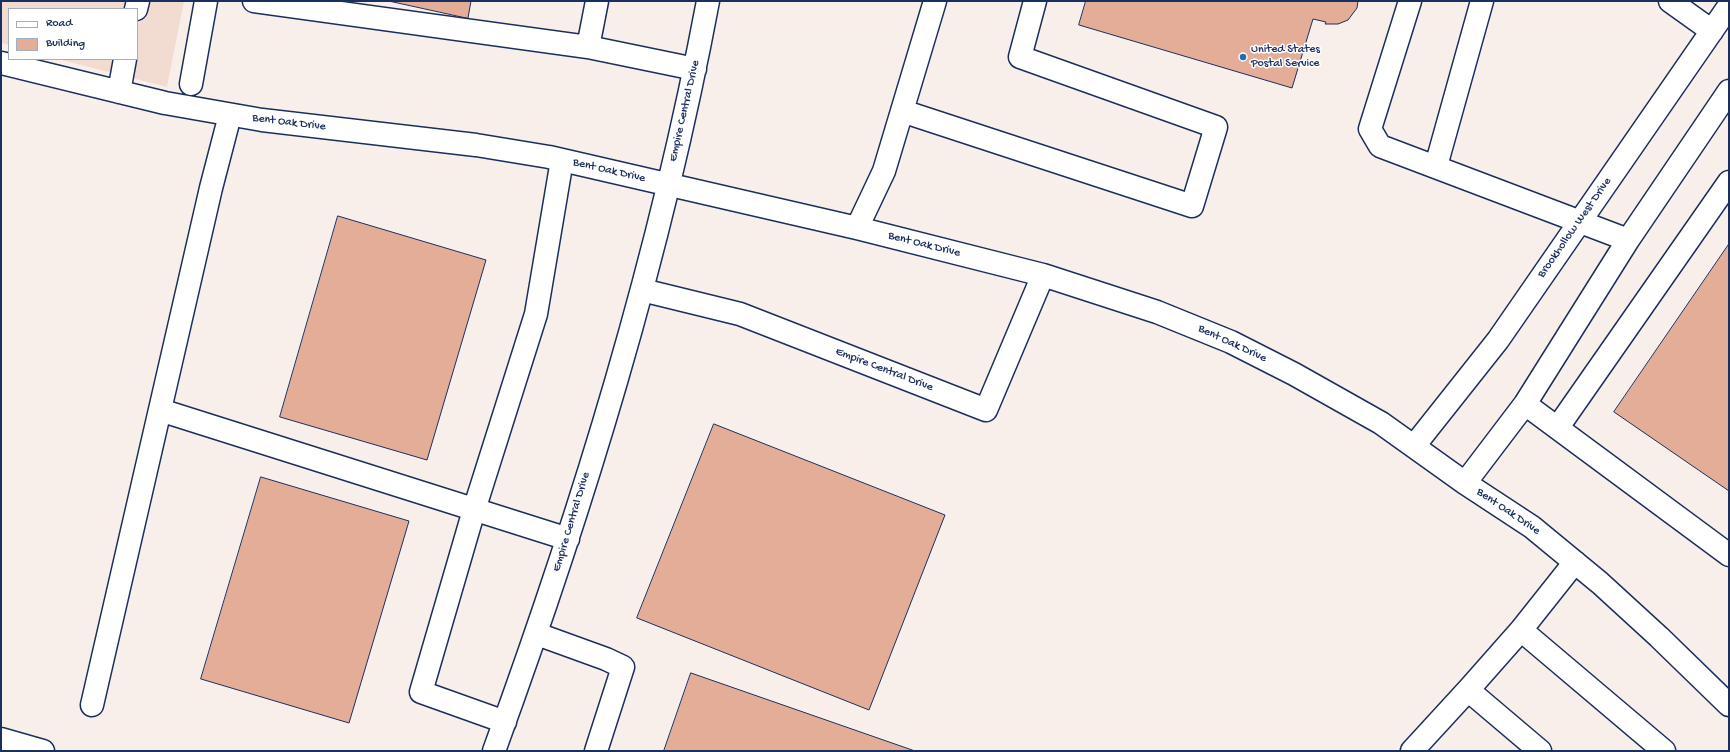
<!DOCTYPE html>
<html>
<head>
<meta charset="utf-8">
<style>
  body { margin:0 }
  #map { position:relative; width:1730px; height:752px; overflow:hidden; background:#f9efea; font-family:"Gochi Hand",sans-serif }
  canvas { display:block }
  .frame { position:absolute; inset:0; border:2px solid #1b2f5e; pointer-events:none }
  .legend { position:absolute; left:8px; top:8px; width:130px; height:52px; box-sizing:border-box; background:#fff; border:1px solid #a4acbf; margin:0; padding:5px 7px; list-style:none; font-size:12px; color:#1b2f5e }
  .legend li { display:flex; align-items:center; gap:8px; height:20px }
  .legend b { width:20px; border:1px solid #a4acbf }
</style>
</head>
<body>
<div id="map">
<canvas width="1730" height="752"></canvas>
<div class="frame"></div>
<ul class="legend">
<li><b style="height:5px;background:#fff"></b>Road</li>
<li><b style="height:11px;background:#e3ad98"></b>Building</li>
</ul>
</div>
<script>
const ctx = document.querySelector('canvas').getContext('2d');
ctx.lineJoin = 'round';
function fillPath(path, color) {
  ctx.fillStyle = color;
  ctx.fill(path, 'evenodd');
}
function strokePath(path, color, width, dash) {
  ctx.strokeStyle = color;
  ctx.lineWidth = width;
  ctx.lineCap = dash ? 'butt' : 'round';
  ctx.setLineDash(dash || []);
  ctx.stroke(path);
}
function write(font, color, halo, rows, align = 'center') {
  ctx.font = font + ' "Gochi Hand",sans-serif';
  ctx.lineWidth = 3;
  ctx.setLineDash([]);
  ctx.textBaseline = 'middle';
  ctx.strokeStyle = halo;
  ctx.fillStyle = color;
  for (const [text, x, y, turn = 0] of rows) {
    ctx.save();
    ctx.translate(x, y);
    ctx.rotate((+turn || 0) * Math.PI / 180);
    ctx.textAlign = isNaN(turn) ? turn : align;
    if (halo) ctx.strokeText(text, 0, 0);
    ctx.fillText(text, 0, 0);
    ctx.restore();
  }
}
fillPath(new Path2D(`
  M1,1h183l-17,86 -109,-28h79v-50h-128v36l-8,-2z`), '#f2dbd1');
const building = new Path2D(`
  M389,1h82l-3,17z
  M1086,1h272l-1,7 -9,12 -10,4h-13l1,-2 -13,-3 -21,69 -213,-63z
  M338,216l148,44 -59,200 -147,-43z
  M1729,244v247l-115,-79z
  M714,424l231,91 -76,195 -232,-92z
  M261,477l148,44 -60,202 -148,-44z
  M691,673l224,78h-251z`);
fillPath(building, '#e3ad98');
strokePath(building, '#1b2f5e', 1);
const minor = new Path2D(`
  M254,1l334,46 9,-46
  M1410,1l-40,128 10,17 248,94
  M1670,1l42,30
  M136,9l2,-8
  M588,47l107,22
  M1,63l164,40 97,17 214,25 73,12 308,71 186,47 114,37 74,30 63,32 87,49 84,60 67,44 68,56 59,54 70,68
  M191,84l15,-83
  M119,92l6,-33
  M902,111l290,95 24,-79 -196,-70 15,-56
  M1436,166l46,-165
  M857,228l27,-57 51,-170
  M642,290l98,24 246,96 57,-135
  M1525,404l204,151
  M160,410l408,129
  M1558,427l171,-245
  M1414,446l84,-106 231,-334
  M1465,483l60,-79 103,-164 101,-149
  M1521,630l143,121
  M537,634l69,25 17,8 -27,84
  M92,705l119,-517 19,-73
  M505,722l-84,-30 53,-182 62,-196 26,-154
  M1,739l42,12
  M494,751c89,-244 166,-494 214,-750
  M1412,751l56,-61
  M1540,751l-72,-61 53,-60 54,-68`);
strokePath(minor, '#1b2f5e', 25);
strokePath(minor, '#fff', 22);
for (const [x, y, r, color] of [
  [1243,57,4,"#1f6fb2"]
]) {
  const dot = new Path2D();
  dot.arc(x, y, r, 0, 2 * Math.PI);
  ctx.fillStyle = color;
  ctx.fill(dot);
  strokePath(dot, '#fff', 1.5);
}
write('12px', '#1b2f5e', '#fff', [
  ["United States",1251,50],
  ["Postal Service",1251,64]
], 'left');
write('12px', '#1b2f5e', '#fff', [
  ["Empire Central Drive",685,111,-77],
  ["Bent Oak Drive",289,123,7],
  ["Bent Oak Drive",609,171,13],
  ["Brookhollow West Drive",1575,228,-55],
  ["Bent Oak Drive",924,245,14],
  ["Bent Oak Drive",1232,344,25],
  ["Empire Central Drive",884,370,21],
  ["Bent Oak Drive",1508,512,34],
  ["Empire Central Drive",572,522,-73]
]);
</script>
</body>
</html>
